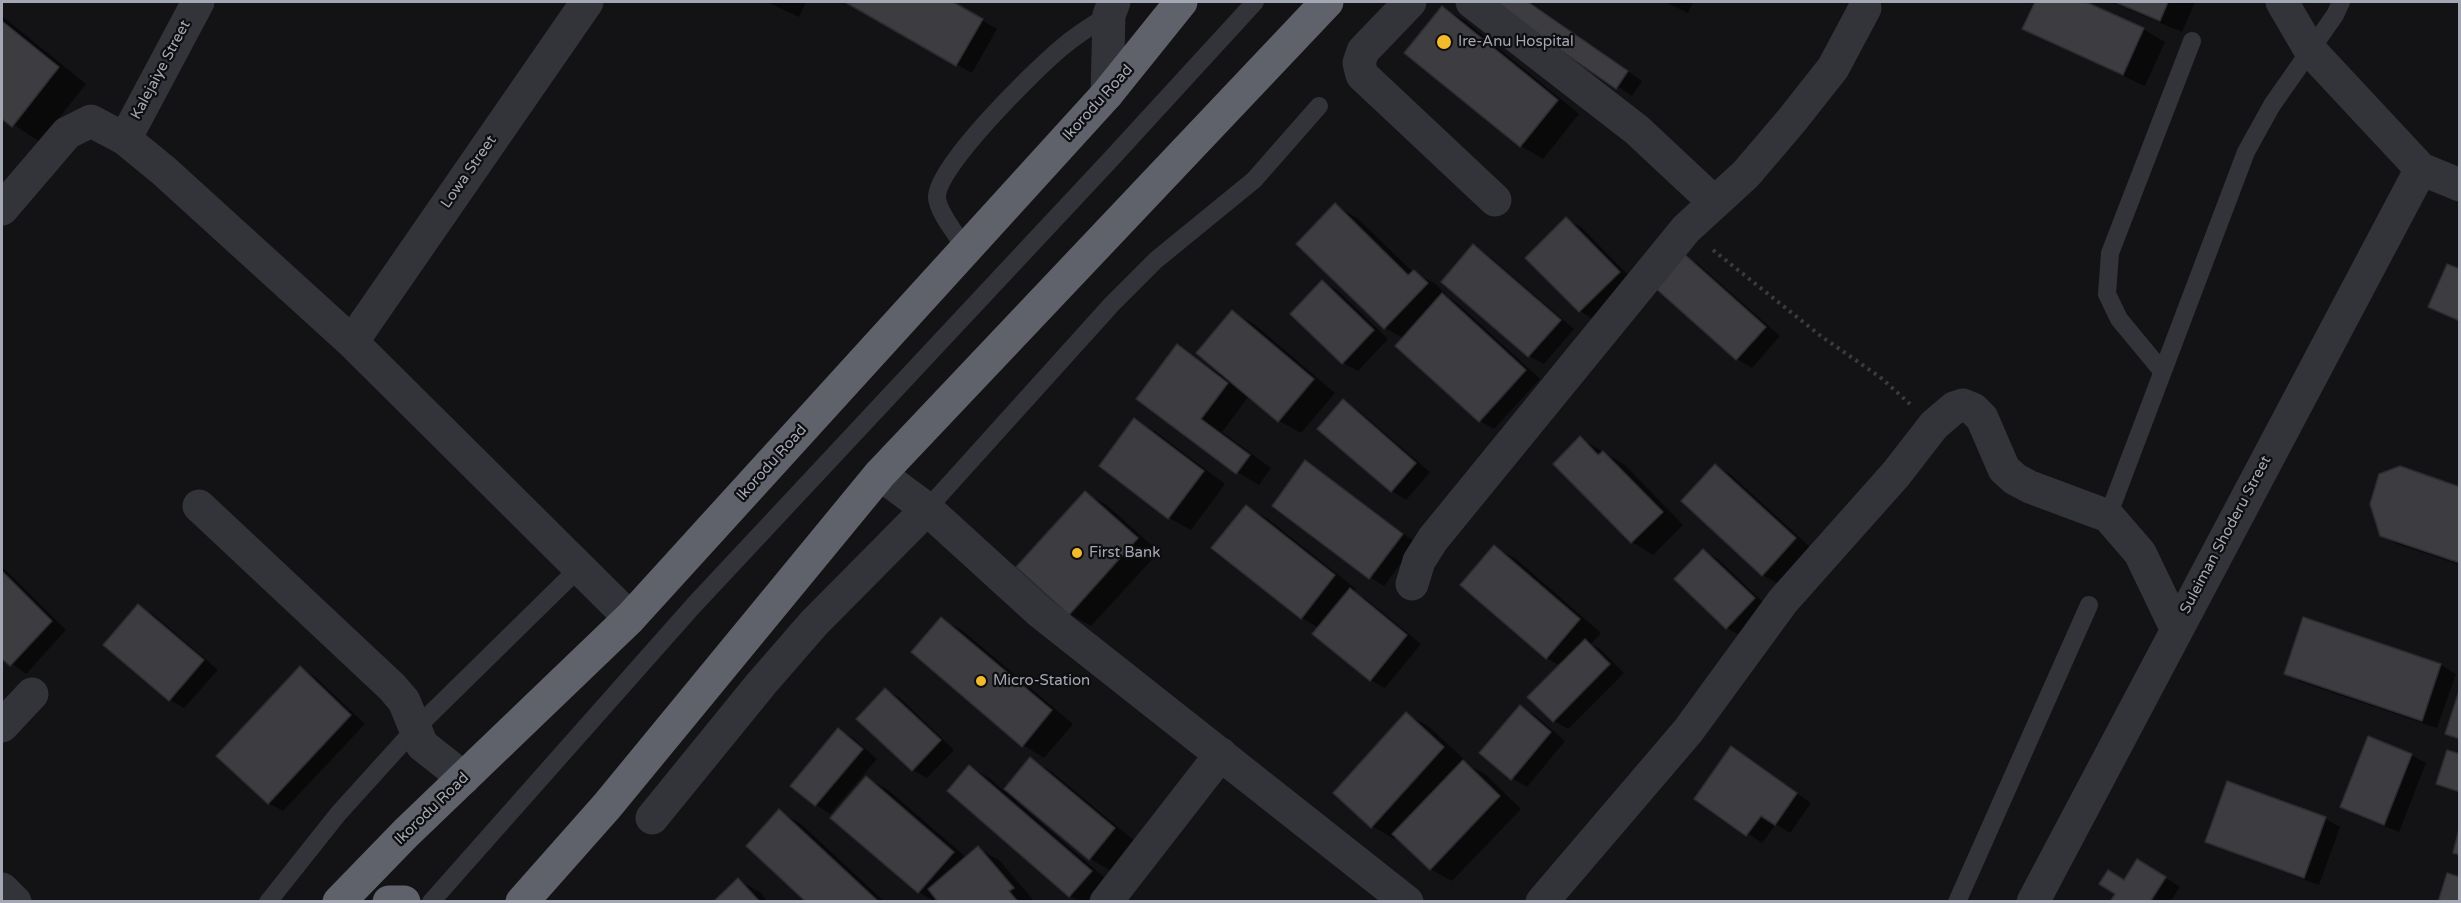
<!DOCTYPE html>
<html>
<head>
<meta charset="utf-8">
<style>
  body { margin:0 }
  #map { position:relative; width:2461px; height:903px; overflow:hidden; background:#131214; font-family:"Varela Round",sans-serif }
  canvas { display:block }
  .frame { position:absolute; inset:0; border:3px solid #a4a8b5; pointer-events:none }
</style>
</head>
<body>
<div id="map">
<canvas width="2461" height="903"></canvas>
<div class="frame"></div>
</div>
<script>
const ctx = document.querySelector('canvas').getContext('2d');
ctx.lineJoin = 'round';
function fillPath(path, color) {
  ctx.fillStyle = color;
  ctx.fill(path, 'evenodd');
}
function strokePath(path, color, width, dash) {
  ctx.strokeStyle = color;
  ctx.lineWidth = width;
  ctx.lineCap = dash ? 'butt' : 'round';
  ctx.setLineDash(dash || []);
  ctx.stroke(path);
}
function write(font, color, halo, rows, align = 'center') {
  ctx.font = font + ' "Varela Round",sans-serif';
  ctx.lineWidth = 4.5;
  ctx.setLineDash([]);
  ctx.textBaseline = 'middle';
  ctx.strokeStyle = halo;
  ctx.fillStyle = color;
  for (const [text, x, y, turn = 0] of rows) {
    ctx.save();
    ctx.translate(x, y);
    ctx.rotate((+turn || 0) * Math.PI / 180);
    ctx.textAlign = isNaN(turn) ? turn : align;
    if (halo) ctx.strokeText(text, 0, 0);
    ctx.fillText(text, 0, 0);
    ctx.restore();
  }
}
fillPath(new Path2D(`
  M767,2h39l-7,15z
  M848,2h102l47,27 -25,44z
  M1494,2h34l114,79 -10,15z
  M1665,2h28l-5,11z
  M2036,2h46l61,27 22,13 -20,44 -99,-45 -22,-13z
  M2111,2h84l-13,30z
  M1443,8l21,12 115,94 -36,45 -22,-13 -115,-93z
  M2,16l84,68 -46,58 -38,-25z
  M1335,205l22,13 56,54 23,12 12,13 9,6 83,76 -46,50 -14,-8 -77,-83 -18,-10z
  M1566,219l15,8 53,54 -40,39 -14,-9z
  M1474,246l14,9 86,74 -30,35 -15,-8 -86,-75z
  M1682,254l15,9 83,73 -28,32 -15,-9 -82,-73z
  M1323,282l14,8 51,49 -30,32 -15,-8 -51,-49z
  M1232,312l22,12 81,69 -34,40 -22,-12 -30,-25 -27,36 49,36 -12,17 -22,-13 -99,-74 39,-52 44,29z
  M1343,401l15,9 72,62 -24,28 -14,-9z
  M1135,420l21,12 69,52 -34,46 -22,-12 -68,-53z
  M1580,438l45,27 58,60 -30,30 -21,-13z
  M1306,462l14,9 96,72 -32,43 -14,-9z
  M1716,466l14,8 80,73 -33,36 -15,-8z
  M2460,488v77l-63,-21 -15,-9z
  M1085,493l22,12 52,47 -68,74 -21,-12z
  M1246,506l22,13 88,70 -2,3 11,6 56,46 -36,44 -15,-8 -51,-52 -17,-10z
  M1494,547l22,12 85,74 -10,11 9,5 24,24 -56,56 -14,-8 6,-55 -13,-8z
  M1703,551l15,8 50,48 -27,29 -14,-8z
  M2,567l64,63 -40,44 -24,-18z
  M138,606l15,8 65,56 -34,38 -14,-8z
  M941,619l22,12 110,93 -29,34 -21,-13z
  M2304,619l137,46 15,9 -19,54 -136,-46 -15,-9z
  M301,668l14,9 50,47 -82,87 -15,-8z
  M886,690l14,8 54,52 -27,28 -14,-8z
  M1520,707l15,8 30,26 -38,46 -15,-9z
  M1406,714l22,12 37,34 -2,2 22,12 36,35 -69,72 -22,-12 -33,-33 -3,3 -22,-13z
  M839,730l14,8 24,21 -47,55 -14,-9z
  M1732,748l79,55 -21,30 -14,-9 -14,19 -66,-45z
  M2411,755l15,8 -27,69 -43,-17 -14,-9z
  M2460,755v39l-23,-11z
  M1031,759l21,13 84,70 -25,29 -21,-12 -72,-60 -2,2 96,83 -14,18h-18l-10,-6 -121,-105 20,-25 22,13 13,12z
  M867,778l21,12 79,68 11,-10 22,13 34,40 -99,1 -16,-10 -87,-74z
  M2228,783l98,36 14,8 -21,58 -97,-36 -15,-8z
  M779,811l22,13 84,78h-77z
  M2152,869l28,18 -10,15h-58l13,-20z
  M738,880l22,12 8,10h-53z`), '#0007');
const building = new Path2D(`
  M845,2h108l30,17 -27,47z
  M1491,2h37l100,69 -12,18z
  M2035,2h51l58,26 -21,47 -101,-46z
  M2115,2h53l-8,19z
  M1442,6l116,94 -38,47 -116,-94z
  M2,21l57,46 -47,60 -10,-8z
  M1335,203l73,72 6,-5 14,13 -44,46 -88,-85z
  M1566,217l54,55 -41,40 -54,-54z
  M1473,244l88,76 -33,37 -87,-75z
  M1682,252l84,75 -30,33 -83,-74z
  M2447,264l13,5v52l-32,-14z
  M1322,280l52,50 -32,34 -52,-50z
  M1442,293l84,77 -47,52 -84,-76z
  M1232,310l82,69 -36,43 -82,-69z
  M1177,344l51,39 -27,36 49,36 -14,19 -100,-75z
  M1343,399l73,64 -25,29 -74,-63z
  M1134,418l70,53 -36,48 -69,-53z
  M1580,436l18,19 5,-4 60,61 -32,31 -78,-79z
  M1305,460l98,74 -34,45 -97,-73z
  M1715,464l81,74 -34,38 -81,-75z
  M2400,466l60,21v76l-80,-27 -10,-32 9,-30z
  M1085,491l53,47 -69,77 -53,-48z
  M1246,505l89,70 -34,44 -90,-71z
  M1494,545l86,74 -34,40 -86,-74z
  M1703,549l52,49 -29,31 -52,-50z
  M2,571l50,50 -42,45 -8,-7z
  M1350,588l57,47 -37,46 -58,-47z
  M138,604l66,56 -35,41 -66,-56z
  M941,617l111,93 -30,37 -111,-95z
  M2303,617l138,47 -19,57 -138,-47z
  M1585,639l25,25 -57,58 -26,-25z
  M300,666l51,49 -83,89 -52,-48z
  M885,688l56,52 -29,31 -56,-52z
  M2460,688v51l-15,-5z
  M1520,705l31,27 -40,48 -32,-27z
  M1406,712l38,35 -73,81 -38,-35z
  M838,728l25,21 -48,57 -25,-20z
  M2368,736l44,18 -28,71 -44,-18z
  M1731,746l66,47 -22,32 -14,-9 -15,20 -52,-37z
  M2447,750l13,4v38l-24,-8z
  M1030,757l85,71 -26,32 -85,-71z
  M1463,760l37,36 -70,74 -38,-36z
  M969,765l123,106 -23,26 -122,-106z
  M866,776l88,76 -36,41 -88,-75z
  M2227,781l99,36 -22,61 -99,-36z
  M779,809l100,93h-73l-60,-56z
  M2460,825v30l-7,-2z
  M978,846l36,42 -5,3 9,11h-80l-10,-13z
  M2137,859l29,18 -16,25h-40l5,-8 -16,-10 9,-14 16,10z
  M2447,873l13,4v25h-22z
  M738,878l22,24h-47z`);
fillPath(building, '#3d3d41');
strokePath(building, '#2d2c30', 1.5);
strokePath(new Path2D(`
  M1713,250l109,87 58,40 30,27`), '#393b40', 4, [3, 4.5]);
strokePath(new Path2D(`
  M966,249c-8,-12 -29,-38 -29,-52 0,-31 97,-126 123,-148 15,-13 32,-24 49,-34
  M2162,371l-43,-52 -12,-25 3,-41 82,-212
  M927,509l185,-205 44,-44 98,-80 65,-74
  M2108,516l138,-364 26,-47 63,-90 6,-13
  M268,902l70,-88 76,-84 165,-162
  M431,902l263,-297 417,-446 144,-157
  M1957,902l132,-297`), '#333439', 18);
strokePath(new Path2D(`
  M1410,2l-47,49 -4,12 3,12 133,125
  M1472,2l165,128 77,72
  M2282,2l28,48 111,119 39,16
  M1107,94l2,-79 5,-13
  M125,139l73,-137
  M2,209l65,-76 24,-12 34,18 39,32 188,171 278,276
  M352,342l235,-340
  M880,474l47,35 113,103 367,290
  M199,506l193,181 12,14 18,44 42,33
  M1412,584l7,-23 14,-22 253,-310 60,-55 46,-54 41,-52 32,-60
  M2,726l30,-32
  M652,818l109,-134 53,-61 113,-114
  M2,889l13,13
  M1106,902l115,-148
  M1542,902l146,-171 95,-130 113,-127 38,-49 20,-17 9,-3 10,4 9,9 22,51 11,10 15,8 78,29 32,37 36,75
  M2033,902l388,-733`), '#333439', 33);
strokePath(new Path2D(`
  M339,902l67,-69 224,-215 477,-524 74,-92
  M389,902h15
  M522,902l85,-96 273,-332 447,-472`), '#5f626a', 33);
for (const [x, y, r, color] of [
  [1444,42,8,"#f3bb2b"],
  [1077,553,6,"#f3bb2b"],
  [981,681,6,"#f3bb2b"]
]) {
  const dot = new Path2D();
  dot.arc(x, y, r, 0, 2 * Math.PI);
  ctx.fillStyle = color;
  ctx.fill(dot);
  strokePath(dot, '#0e0d0f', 2);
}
write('15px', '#a4a8b5', '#0e0d0f', [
  ["Ire-Anu Hospital",1458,42],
  ["First Bank",1089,553],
  ["Micro-Station",993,681]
], 'left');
write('15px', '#a4a8b5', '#0e0d0f', [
  ["Kalejaiye Street",161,70,-62],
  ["Ikorodu Road",1098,103,-48],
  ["Lowa Street",469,172,-55],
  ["Ikorodu Road",772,463,-48],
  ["Suleiman Shoderu Street",2226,535,-62],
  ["Ikorodu Road",432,809,-44]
]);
</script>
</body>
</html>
